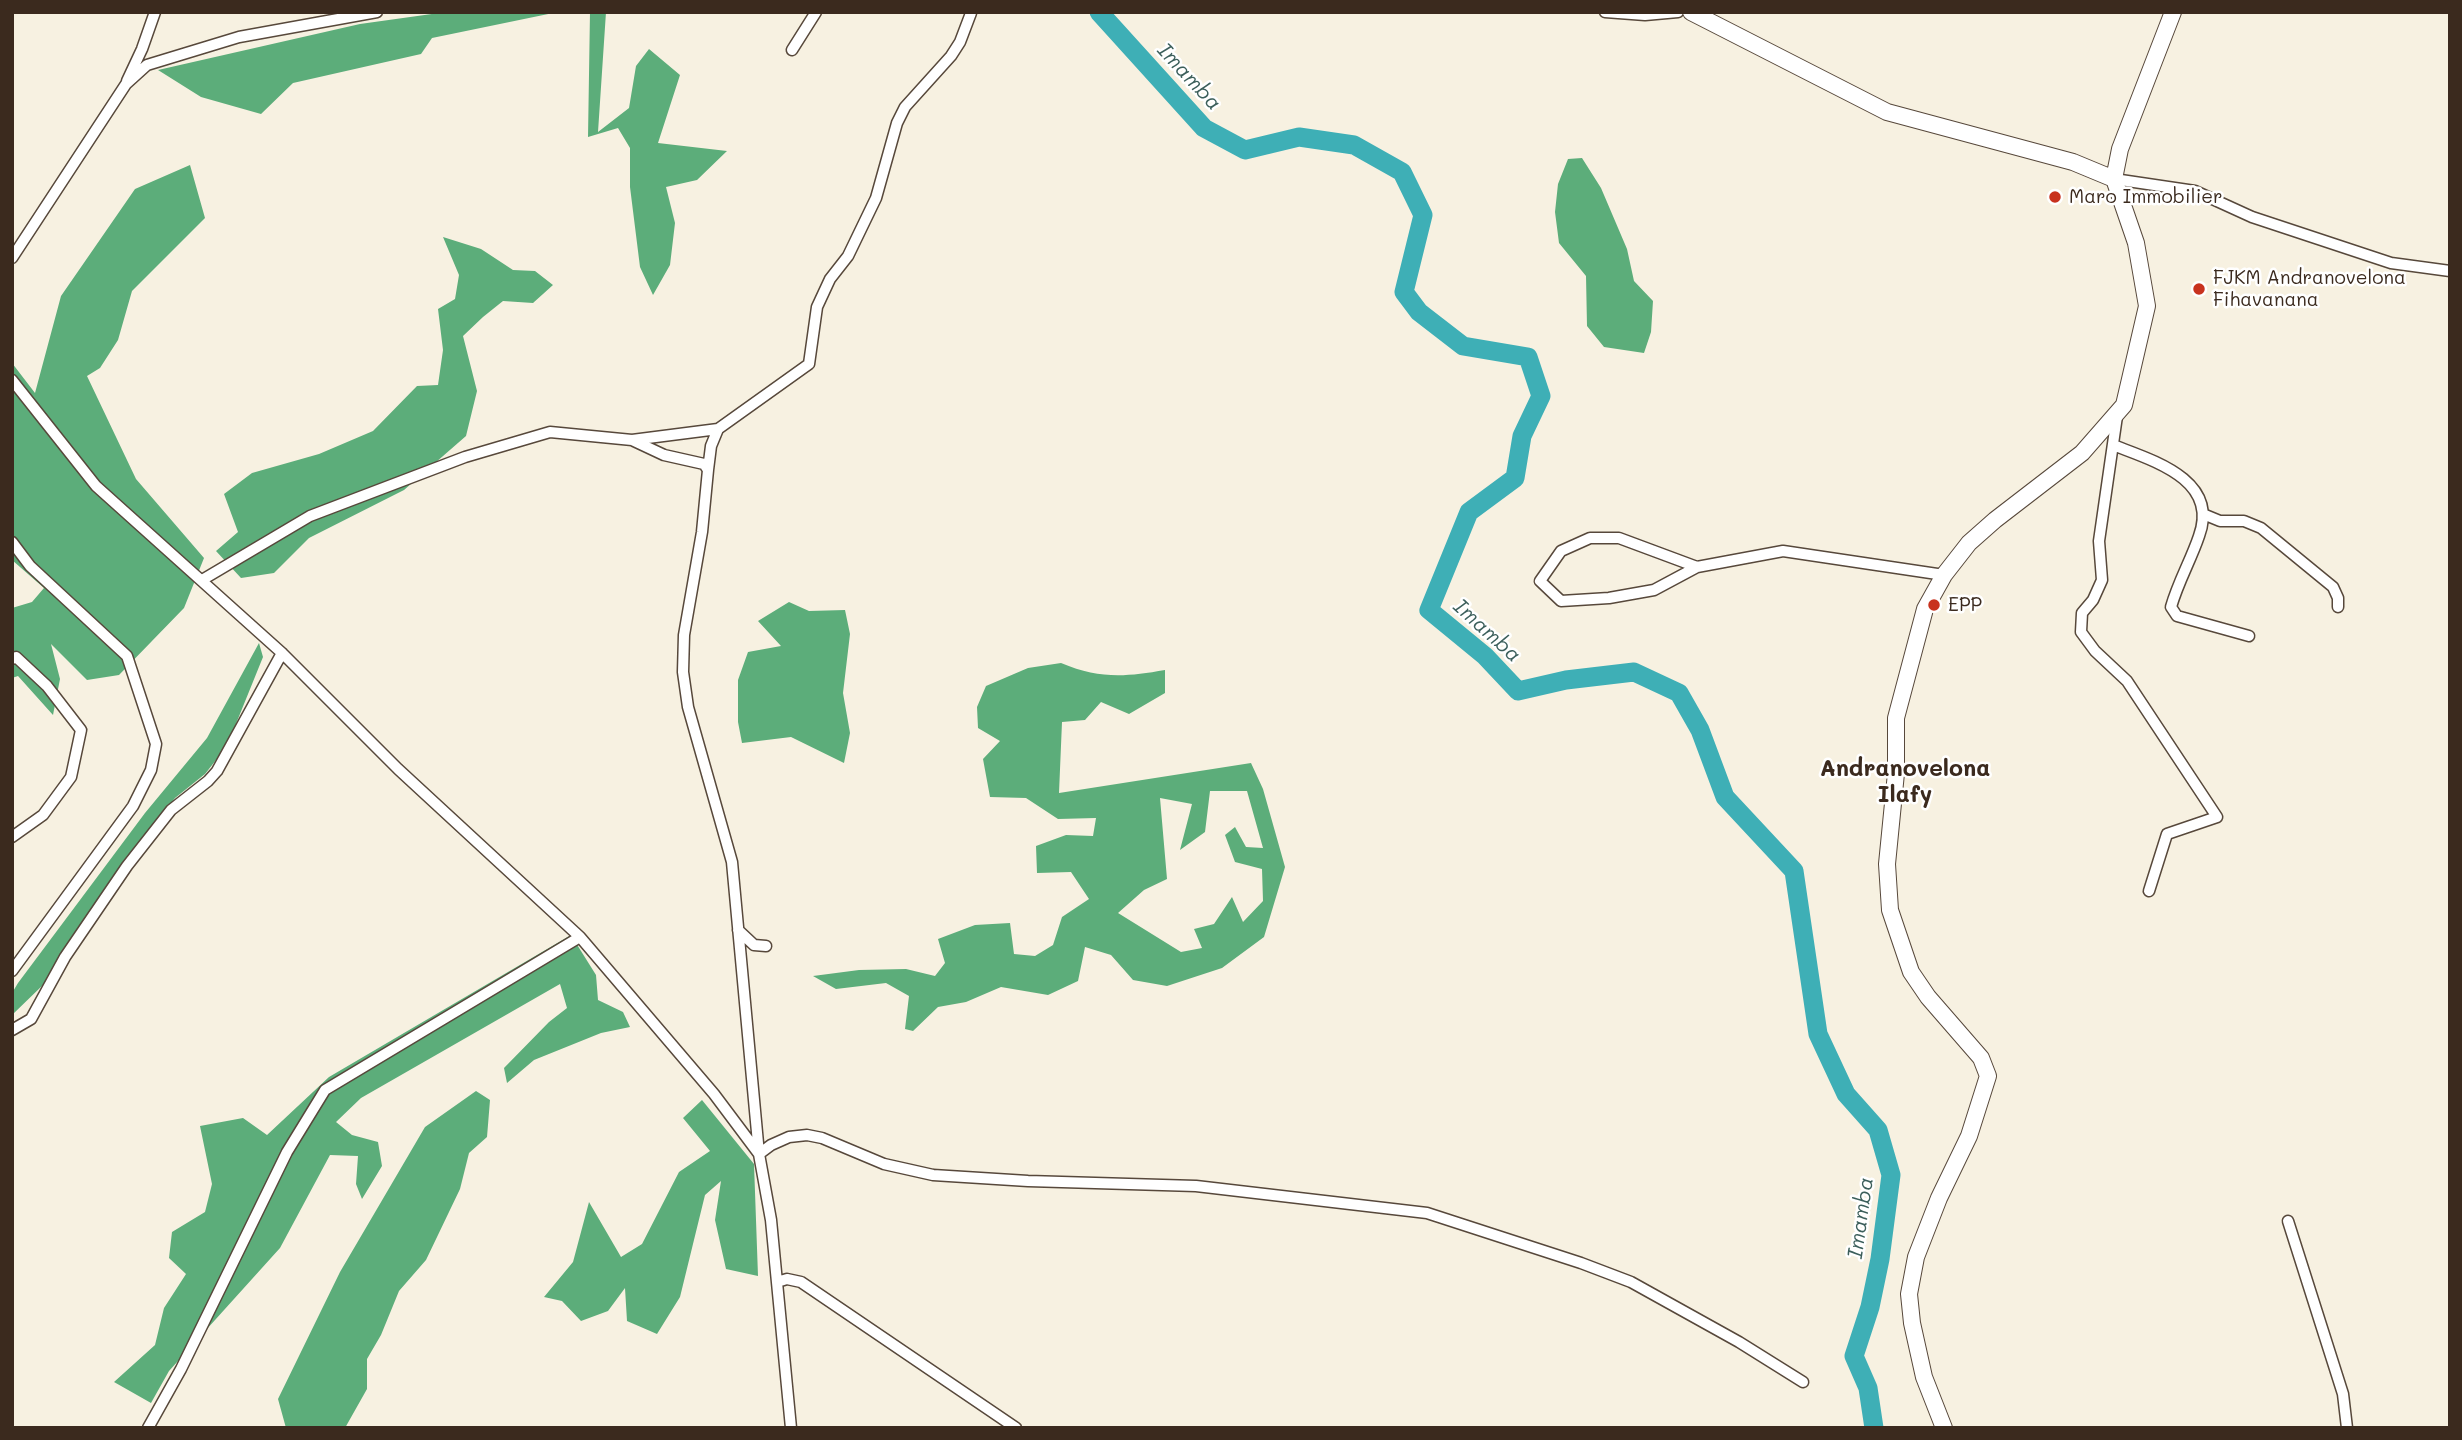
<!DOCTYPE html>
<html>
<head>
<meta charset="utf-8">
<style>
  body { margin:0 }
  #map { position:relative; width:2462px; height:1440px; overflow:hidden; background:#f7f1e1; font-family:Mali,sans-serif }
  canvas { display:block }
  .frame { position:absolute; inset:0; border:14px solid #3b2a1e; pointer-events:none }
</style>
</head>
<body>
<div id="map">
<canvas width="2462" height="1440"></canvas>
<div class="frame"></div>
</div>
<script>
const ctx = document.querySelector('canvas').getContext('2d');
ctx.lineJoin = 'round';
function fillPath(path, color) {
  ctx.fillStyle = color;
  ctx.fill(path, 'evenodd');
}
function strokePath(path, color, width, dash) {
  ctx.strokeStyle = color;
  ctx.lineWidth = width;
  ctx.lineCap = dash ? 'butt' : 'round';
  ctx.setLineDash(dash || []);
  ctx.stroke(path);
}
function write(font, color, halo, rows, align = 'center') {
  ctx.font = font + ' Mali,sans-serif';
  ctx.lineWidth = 5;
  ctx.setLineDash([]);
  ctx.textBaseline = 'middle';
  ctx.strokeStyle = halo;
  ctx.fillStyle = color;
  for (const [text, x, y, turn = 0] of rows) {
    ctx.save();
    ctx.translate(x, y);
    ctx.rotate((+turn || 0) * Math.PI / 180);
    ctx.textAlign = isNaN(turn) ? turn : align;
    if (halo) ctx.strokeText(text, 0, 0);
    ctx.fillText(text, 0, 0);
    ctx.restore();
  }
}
fillPath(new Path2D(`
  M446,12h112l-126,26 -11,16 -128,29 -32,31 -60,-17 -43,-27 202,-46z
  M590,12h16l-8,120 31,-24 7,-42 13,-17 31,26 -22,68 69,8 -30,29 -31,7 9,36 -5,42 -17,30 -13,-28 -10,-80v-39l-12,-20 -30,9z
  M1582,158l19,30 26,61 7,32 19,20 -2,31 -7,21 -40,-6 -17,-21 -1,-50 -27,-33 -4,-31 3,-28 10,-25z
  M190,165l15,53 -73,73 -14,49 -18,28 -13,8 49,103 68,79 -20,50 -65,67 -32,5 -36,-36 9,35 -7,36 -35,-39 -6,2v-70l20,-6 12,-14 -32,-28v-197l23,30 26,-97 74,-107z
  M443,237l38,12 32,21 22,1 18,14 -20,18 -30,-2 -20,16 -20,19 14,55 -11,45 -62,54 -95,48 -35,35 -33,5 -25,-27 22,-19 -14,-38 28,-21 67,-19 54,-23 44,-45 21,-1 5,-35 -5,-41 17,-10 4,-24z
  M789,602l20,9 36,-1 5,24 -7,59 7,40 -6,30 -53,-26 -49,6 -4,-21v-42l10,-28 33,-6 -23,-25z
  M259,643l4,14 -36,89 -22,28 -30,24 -51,64 -81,123 -31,30v-22l6,-10 127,-170 62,-75z
  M1061,663c38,16 64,14 104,7v23l-36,21 -28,-12 -16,18 -23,2 -3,71 192,-30 12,26 22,78 -21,70 -42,31 -55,18 -34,-6 -22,-25 -26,-8 -7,34 -30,14 -47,-8 -35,15 -28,5 -25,24 -8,-2 4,-33 -23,-13 -50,6 -23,-13 46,-6 47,-1 29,7 10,-13 -7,-24 37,-14 35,-2 4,31 21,2 18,-11 9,-28 27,-18 -18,-27 -34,1 -1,-27 30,-11 27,1 3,-18 -38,1 -32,-21 -36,-1 -7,-38 17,-18 -22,-13 -1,-21 9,-21 42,-18zM1210,791h37l16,57 -17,-1 -11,-20 -10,8 10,27 27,7 1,32 -20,21 -11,-25 -18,27 -20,5 8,19 -21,4 -63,-39 26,-23 23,-11 -7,-81 32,6 -12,46 25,-18z
  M571,935l25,40 2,25 25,12 7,15 -29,6 -67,27 -27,23 -3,-15 45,-46 18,-14 -7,-24 -199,114 -25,24 16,13 26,7 4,24 -20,33 -6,-15 2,-28 -28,-1 -50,93 -111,123 -18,32 -37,-21 41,-37 9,-37 22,-34 -17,-16 3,-26 33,-20 7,-28 -12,-58 43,-8 24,17 62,-58z
  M476,1091l14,9 -3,37 -18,16 -9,36 -34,71 -27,31 -18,44 -14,24v30l-22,39h-59l-8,-29 62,-127 85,-145z
  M702,1100l52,64 4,112 -32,-7 -11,-49 6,-39 -16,14 -25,102 -23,37 -30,-13 -2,-33 -17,23 -27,10 -19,-20 -18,-4 29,-35 16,-60 32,55 21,-13 37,-72 31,-21 -27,-33z`), '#5cad7a');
strokePath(new Path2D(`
  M1099,12l105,116 41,22 54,-13 55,8 48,27 21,43 -19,77 15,20 44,34 65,11 13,39 -19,40 -7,42 -46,34 -40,98 56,46 33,35 48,-11 68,-8 45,21 21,37 25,67 69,74 24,163 28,60 32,36 13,45 -11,84 -10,48 -16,49 14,32 6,40`), '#3eafb6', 19);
const street = new Path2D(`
  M1605,12l40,3 33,-3
  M792,50l24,-38
  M127,81l15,-32 13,-37
  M2114,179l81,12 57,26 139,46 59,8
  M12,258l114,-174 21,-19 92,-28 138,-25
  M12,380l84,106 186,167 116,116 182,168 134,157 45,60 12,66 20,208
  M2117,416l-18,125 3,39 -9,20 -11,13 -1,19 14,19 32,30 90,136 -50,17 -18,57
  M632,440l32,15 40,9 4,6 -6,62 -18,103 -1,37 5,35 44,155 27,292 12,-9 18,-8 18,-2 15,3 62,26 49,11 95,6 168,5 231,27 154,50 50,19 108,60 64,40
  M2113,445c38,15 107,34 86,91 -8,24 -21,46 -28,71l6,9 72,20
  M708,470l3,-24 7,-17
  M2203,514l17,7h24l17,7 72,59 5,11v9
  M12,542l18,24 97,90 29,88 -5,26 -18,36 -121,165
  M1697,567l-43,23 -45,8 -48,3 -21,-20 21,-30 29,-13h29l78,29 86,-16 161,24
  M202,580l108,-64 155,-59 85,-25 82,8 86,-11 91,-65 8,-57 13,-28 18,-23 28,-58 21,-75 8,-16 46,-51 9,-14 11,-29
  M12,659l4,-2 31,29 34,44 -10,47 -28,38 -31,22
  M738,930l16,15 12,1
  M12,1030l19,-11 34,-62 62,-91 44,-56 37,-29 9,-10 65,-118
  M2288,1221l55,173 4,34
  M777,1282l10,-3 14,3 215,146
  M148,1428l33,-59 106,-217 38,-62 255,-153`);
const secondary = new Path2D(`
  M1691,12l196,100 186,50 41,17
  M1944,1428l-20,-51 -12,-54 -3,-29 7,-37 23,-59 30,-62 19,-60 -7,-18 -53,-61 -17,-25 -21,-62 -3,-46 9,-91v-55l29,-109 19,-34 25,-32 26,-23 87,-67 42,-48 23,-99 -11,-63 -22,-64 6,-30 53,-137`);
strokePath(street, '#57483b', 13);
strokePath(secondary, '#57483b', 18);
strokePath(street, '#fff', 10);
strokePath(secondary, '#fff', 16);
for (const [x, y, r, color] of [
  [2055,197,7,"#c8321e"],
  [2199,289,7,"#c8321e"],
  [1934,605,7,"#c8321e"]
]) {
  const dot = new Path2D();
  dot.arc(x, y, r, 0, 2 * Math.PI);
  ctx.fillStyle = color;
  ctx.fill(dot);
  strokePath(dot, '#fff', 2.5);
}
write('19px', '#3b2a1e', '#fff', [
  ["Maro Immobilier",2069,197],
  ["FJKM Andranovelona",2213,278],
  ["Fihavanana",2213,300],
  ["EPP",1948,605]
], 'left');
write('italic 21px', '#3c5f5b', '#fff', [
  ["Imamba",1189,77,47],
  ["Imamba",1487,631,42],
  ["Imamba",1861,1218,-82]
]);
write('bold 23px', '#3b2a1e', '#fff', [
  ["Andranovelona",1905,769],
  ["Ilafy",1905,795]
]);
</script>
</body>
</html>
